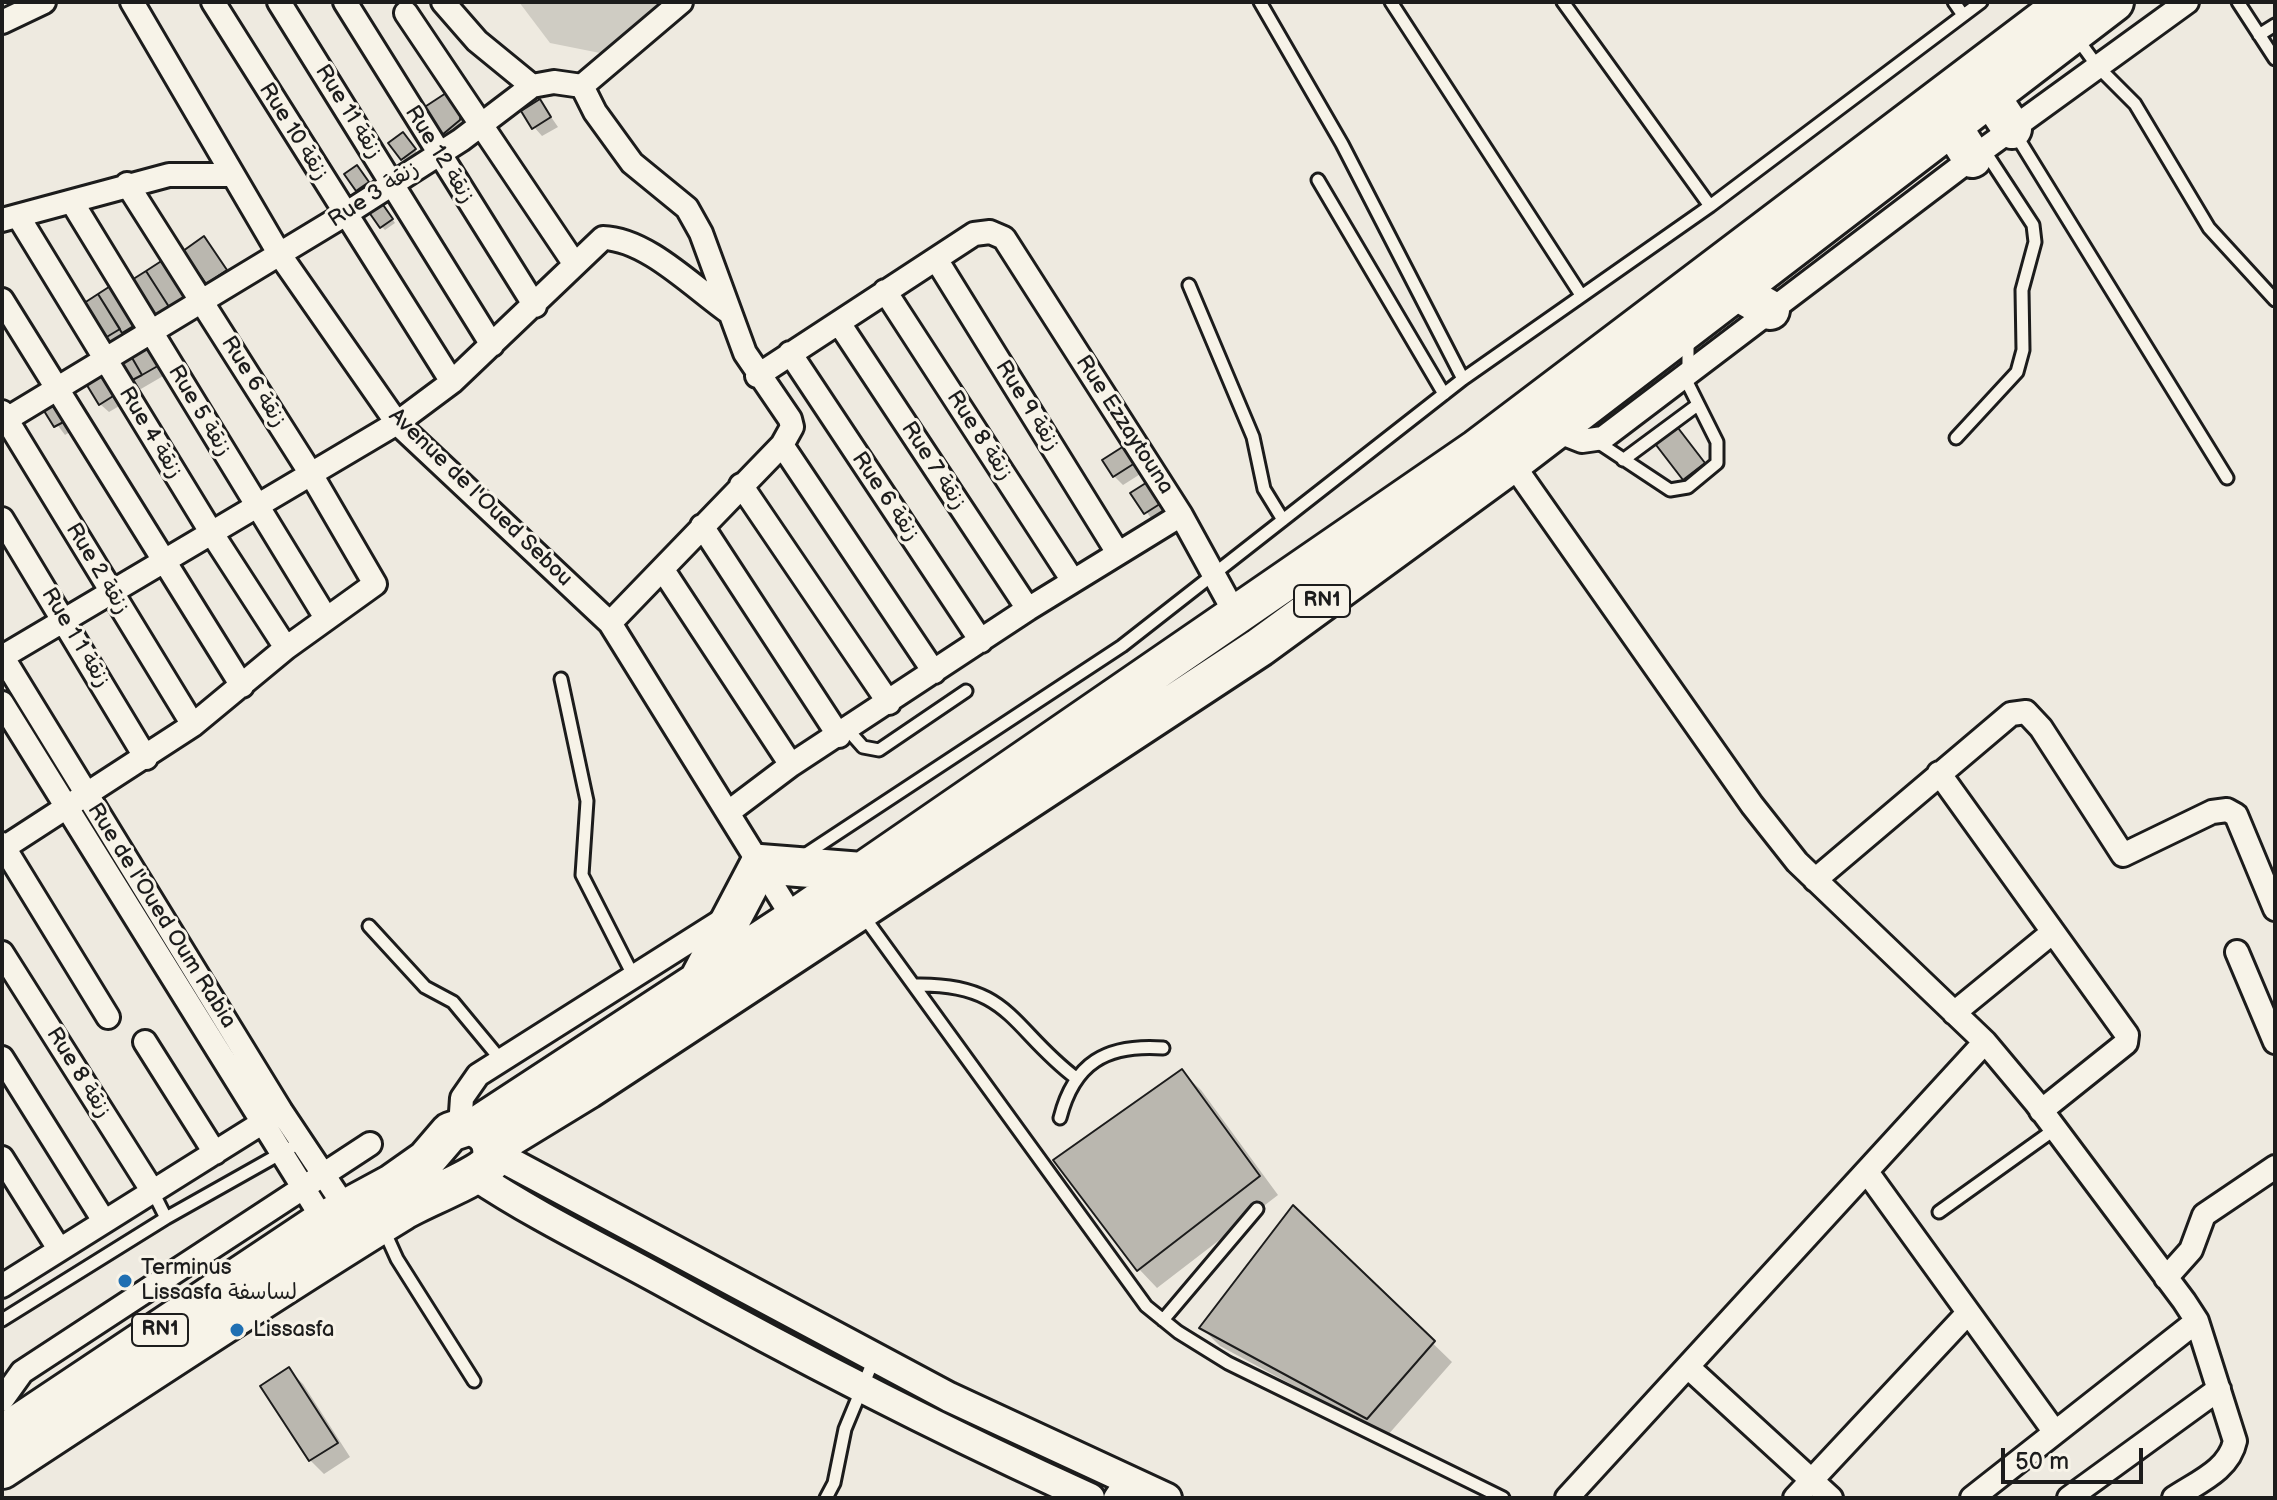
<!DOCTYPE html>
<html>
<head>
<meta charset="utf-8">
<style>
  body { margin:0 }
  #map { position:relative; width:2277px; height:1500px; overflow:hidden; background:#eeeae0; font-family:"Balsamiq Sans",sans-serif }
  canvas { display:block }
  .frame { position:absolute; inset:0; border:4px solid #1c1c1c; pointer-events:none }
  .scale { position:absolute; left:2001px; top:1448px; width:142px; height:36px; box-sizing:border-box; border:4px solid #1c1c1c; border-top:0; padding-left:10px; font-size:24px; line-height:28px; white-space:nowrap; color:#1c1c1c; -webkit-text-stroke:6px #f7f3e8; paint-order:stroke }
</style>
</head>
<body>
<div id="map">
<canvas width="2277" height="1500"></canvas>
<div class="frame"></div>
<div class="scale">50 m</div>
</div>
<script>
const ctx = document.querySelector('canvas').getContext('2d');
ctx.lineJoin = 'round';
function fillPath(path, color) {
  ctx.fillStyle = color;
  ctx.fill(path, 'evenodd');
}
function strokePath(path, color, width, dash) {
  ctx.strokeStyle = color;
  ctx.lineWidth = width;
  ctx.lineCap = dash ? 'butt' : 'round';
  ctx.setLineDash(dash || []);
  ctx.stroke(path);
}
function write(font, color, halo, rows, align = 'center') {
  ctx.font = font + ' "Balsamiq Sans","Playpen Sans Arabic",sans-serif';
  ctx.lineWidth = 6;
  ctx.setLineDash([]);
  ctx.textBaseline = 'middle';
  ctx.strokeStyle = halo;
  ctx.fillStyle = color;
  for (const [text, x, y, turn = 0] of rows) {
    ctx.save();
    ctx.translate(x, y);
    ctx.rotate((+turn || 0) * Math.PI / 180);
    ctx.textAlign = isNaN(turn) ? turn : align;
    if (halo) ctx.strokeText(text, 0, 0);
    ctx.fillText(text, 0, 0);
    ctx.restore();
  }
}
fillPath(new Path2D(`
  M519,2h141l-60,51 -50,-10z`), '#cfccc3');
fillPath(new Path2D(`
  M446,95l23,29 -22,23 -9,-8z
  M540,101l18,26 -16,9 -8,-9z
  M406,139l12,15 -11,9 -16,-20z
  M361,171l11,16 -11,7 -4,-4z
  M383,205l12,18 -10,7 -4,-4z
  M203,239l31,41 -17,12 -32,-41z
  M124,294l23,37 -37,18 -9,-9z
  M151,346l19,26 -36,21 -9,-9z
  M104,373l22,29 -17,10 -9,-8z
  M44,407l34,20 -13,8z
  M1684,436l28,37 -19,14 -9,-9z
  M1132,458l10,15 -19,12 -9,-9z
  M1148,483l22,28 -16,11 -21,-28z
  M1182,1072l19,18 77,105 -121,93 -18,-19z
  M1293,1208l159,154 -65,74 -167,-90 -19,-19z
  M289,1370l14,14 47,73 -26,17 -14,-14z`), '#0003');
const building = new Path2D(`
  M446,93l15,20 -1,7 -24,20 -19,-28z
  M540,99l11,18 -19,12 -11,-18z
  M403,132l13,17 -15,11 -13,-17z
  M357,165l12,17 -13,9 -12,-17z
  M379,199l14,20 -13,9 -14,-20z
  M204,236l23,34 -21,14 -23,-33z
  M166,258l25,39 -20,13 -25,-39z
  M146,271l25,39 -20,12 -24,-39z
  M115,283l25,39 -18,11 -24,-39z
  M98,294l22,35 -20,12 -22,-34z
  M152,344l11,19 -21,12 -11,-19z
  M131,356l11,19 -19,10 -11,-19z
  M105,370l13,23 -19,12 -14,-23z
  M58,396l13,22 -17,9 -13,-21z
  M1675,424l30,39 -22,17 -30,-39z
  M1124,446l11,17 -22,14 -11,-17z
  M1149,481l14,21 -19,12 -14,-21z
  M1182,1069l78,107 -123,95 -84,-111z
  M1293,1205l142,136 -68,78 -168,-91z
  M289,1367l49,76 -29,18 -49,-75z`);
fillPath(building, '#bab7af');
strokePath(building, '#1c1c1c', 2);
const service = new Path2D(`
  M1260,2l82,142 121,235
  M1391,2l190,293
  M1563,2l147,204
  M1954,2l9,13
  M2238,2l37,57
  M2259,35l16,-10
  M2076,37l22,30 37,37 74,124 66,72
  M2016,135l211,343
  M1318,180l126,214
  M1189,285l64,152 11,52 19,31
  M1956,438l61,-66 6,-22 -1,-60 13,-48 -2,-17 -49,-75
  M1596,441l74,49 18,-3 29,-24v-21l-29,-58v-47
  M1623,460l73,-54
  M561,679l26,122 -5,74 52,102
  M848,730l15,17 16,3 87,-59
  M803,856l319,-210 341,-267 247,-173 271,-204
  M862,914l284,392 32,26 50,31 275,135
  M369,926l56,61 28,15 48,58
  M915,985c96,-2 96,44 161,93
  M1060,1118c14,-55 46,-74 103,-70
  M1939,1212l116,-83
  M166,1218l135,-76
  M383,1228l14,31 77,122
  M2,1320l164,-102 -13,-26
  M1163,1320l94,-111
  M826,1498l8,-15 11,-54 29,-70`);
const minor = new Path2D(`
  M132,2l148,253 117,168 213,200 188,303
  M213,2l239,380
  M279,2l213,343
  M345,2l190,304
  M443,2l34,39 55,45
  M406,13l168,250
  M2,22l42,-20
  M582,86l13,26 37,51 55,45 14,25 44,120 45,66 2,8 -10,18 -172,178
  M72,202l254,416
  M18,216l193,316 75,116
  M2,220l167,-45h62
  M936,259l182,294
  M885,291l188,290
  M2,300l240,386
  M839,323l189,286
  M790,353l191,288
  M757,376l217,-142 16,-2 14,6 177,277 56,102
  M2,412l191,313
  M2,422l342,-207 117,-75 71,-54 22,-4 28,4 99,-84
  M1554,430l28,11 21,-3 369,-280 215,-156
  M782,445l152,227
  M1512,463l240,342 45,57 188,180 51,61 148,198 13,20 38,120c-6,29 -37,41 -61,57
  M741,485l148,218
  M2,519l144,239
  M702,526l137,210
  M663,570l128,195
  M2,656l279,455 64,96
  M2,657l395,-234 55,-41 151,-144c44,1 91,50 127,75
  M2,703l322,518
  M1939,773l188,262 -1,8 -85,68
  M730,811l61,-46 237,-156 153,-94
  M2,844l106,173
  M2,849l191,-124 93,-77 89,-64 -64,-110 -184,-290
  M1815,880l196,-166 15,-2 15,16 82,127 89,-43 15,-2 9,5 39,94
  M2237,952l38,90
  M2,953l151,239
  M1954,1013l99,-81
  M145,1042l70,111
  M2,1058l102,163
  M460,1127l2,-29 16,-23 248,-157
  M2,1158l57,91
  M1867,1172l187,259
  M2166,1278l25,-28 13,-35 71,-48
  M2,1286l271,-170
  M1688,1367l143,131
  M2,1400l20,-28 348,-228
  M1115,1498l12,-18
  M1567,1498l418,-456
  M1795,1498l172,-184
  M1972,1498l225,-177
  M2069,1498l150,-109`);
const tertiary = new Path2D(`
  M493,1153l456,244 218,101
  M474,1175c60,40 124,71 186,105 142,79 282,151 430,218`);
const trunk = new Path2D(`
  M1990,96l22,33
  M1951,125l21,33
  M1735,290l35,20
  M699,980l61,-116 102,8
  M476,1127l318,-208 683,-470 590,-447
  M493,1147l95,-58 672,-442 252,-184 602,-461
  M2,1435l316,-211 74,-40 34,-24 24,-28 18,-6c18,3 28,16 23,35 -10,16 -68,37 -89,50 -135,83 -267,171 -400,258`);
strokePath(service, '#1c1c1c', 17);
strokePath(minor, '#1c1c1c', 28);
strokePath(tertiary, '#1c1c1c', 34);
strokePath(trunk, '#1c1c1c', 44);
strokePath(service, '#f7f3e8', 11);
strokePath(minor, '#f7f3e8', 22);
strokePath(tertiary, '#f7f3e8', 28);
strokePath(trunk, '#f7f3e8', 38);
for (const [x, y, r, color] of [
  [125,1281,8,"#1f6fb2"],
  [237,1330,8,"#1f6fb2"]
]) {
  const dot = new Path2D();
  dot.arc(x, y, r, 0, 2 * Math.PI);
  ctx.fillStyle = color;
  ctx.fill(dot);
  strokePath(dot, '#f7f3e8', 3);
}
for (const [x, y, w] of [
  [1322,601,56],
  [160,1330,56]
]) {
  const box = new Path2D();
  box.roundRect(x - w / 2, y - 16, w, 32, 6);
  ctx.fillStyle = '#f7f3e8';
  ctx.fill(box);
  strokePath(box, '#1c1c1c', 2);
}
write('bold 20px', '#1c1c1c', null, [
  ["RN1",1322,601],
  ["RN1",160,1330]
]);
write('22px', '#1c1c1c', '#f7f3e8', [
  ["Rue 11 زنقة",348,112,58],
  ["Rue 10 زنقة",293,132,58],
  ["Rue 12 زنقة",439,155,58],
  ["Rue 3 زنقة",374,195,-33],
  ["Rue 6 زنقة",253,382,58],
  ["Rue 9 زنقة",1027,406,58],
  ["Rue 5 زنقة",199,411,59],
  ["Rue Ezzaytouna",1124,425,57],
  ["Rue 4 زنقة",150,433,59],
  ["Rue 8 زنقة",979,436,57],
  ["Rue 7 زنقة",933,466,57],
  ["Rue 6 زنقة",885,497,56],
  ["Avenue de l'Oued Sebou",480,498,44],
  ["Rue 2 زنقة",97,569,59],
  ["Rue 1 زنقة 1",75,638,59],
  ["Rue de l'Oued Oum Rabia",161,916,58],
  ["Rue 8 زنقة",78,1073,58]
]);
write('22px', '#1c1c1c', '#f7f3e8', [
  ["Terminus",141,1268],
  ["Lissasfa لساسفة",141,1293],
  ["Lissasfa",253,1330]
], 'left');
</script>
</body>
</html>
